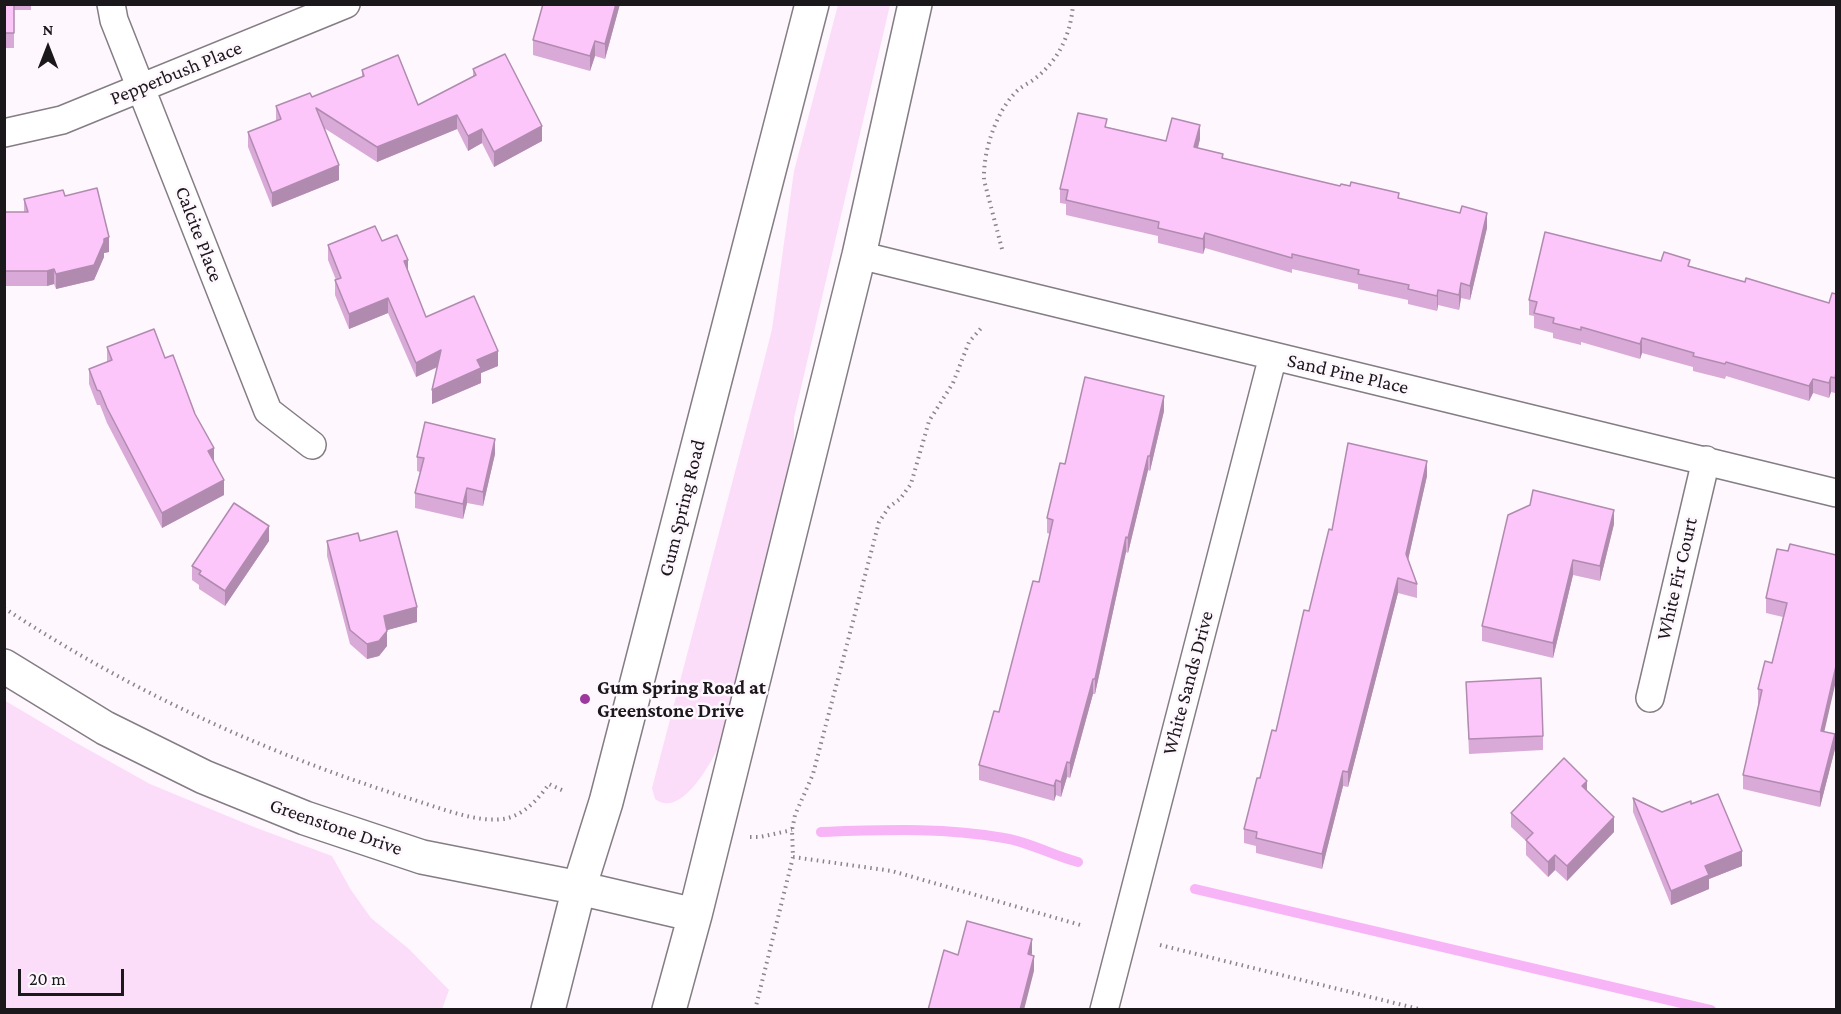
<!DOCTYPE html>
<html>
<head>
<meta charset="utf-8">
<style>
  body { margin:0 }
  #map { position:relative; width:1841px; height:1014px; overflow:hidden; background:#fff7fe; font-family:"Crimson Pro",serif }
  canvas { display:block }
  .frame { position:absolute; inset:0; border:6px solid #1a181a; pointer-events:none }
  .north { position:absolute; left:18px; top:18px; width:60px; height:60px; -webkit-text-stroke:4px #fff7fe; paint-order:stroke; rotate:0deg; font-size:16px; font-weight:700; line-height:24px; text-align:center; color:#1a181a }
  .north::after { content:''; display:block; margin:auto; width:21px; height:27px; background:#1a181a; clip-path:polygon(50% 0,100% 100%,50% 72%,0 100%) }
  .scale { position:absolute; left:18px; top:969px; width:106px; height:27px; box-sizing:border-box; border:3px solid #1a181a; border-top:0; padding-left:8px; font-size:18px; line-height:21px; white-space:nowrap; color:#1a181a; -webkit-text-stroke:4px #fff7fe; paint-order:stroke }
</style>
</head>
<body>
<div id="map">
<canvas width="1841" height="1014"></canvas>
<div class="frame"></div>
<div class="north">N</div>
<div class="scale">20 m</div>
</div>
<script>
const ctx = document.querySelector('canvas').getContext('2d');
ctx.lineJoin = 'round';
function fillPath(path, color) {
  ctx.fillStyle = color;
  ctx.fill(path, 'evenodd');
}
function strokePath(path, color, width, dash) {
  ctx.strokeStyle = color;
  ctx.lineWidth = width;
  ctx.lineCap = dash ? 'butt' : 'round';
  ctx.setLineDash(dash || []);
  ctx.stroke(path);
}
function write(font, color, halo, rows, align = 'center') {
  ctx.font = font + ' "Crimson Pro",serif';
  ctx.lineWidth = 5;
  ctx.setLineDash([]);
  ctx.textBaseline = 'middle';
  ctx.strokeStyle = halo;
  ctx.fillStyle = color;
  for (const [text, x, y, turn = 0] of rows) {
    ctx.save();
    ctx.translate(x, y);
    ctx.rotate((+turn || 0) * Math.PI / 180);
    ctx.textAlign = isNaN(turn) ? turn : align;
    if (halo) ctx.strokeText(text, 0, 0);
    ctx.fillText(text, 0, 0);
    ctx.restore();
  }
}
fillPath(new Path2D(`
  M838,5h52l-96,413v24l-69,291c-8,20 -42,88 -70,66l-3,-11 111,-423 9,-36 22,-158z
  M4,700l69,41 77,43 104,43 78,29 19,34 20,28 38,31 40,41 -7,19h-437z`), '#fbddfa');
strokePath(new Path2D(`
  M821,832c62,-2 122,-5 183,6 26,4 49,18 74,24
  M1195,889l516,121`), '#f7b4f6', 10);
const street = new Path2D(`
  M111,4l3,16 154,391 44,34
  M4,133l58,-13 284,-116
  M859,255l977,238
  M1650,698l56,-238
  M1104,1010l169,-654`);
const secondary = new Path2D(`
  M4,666l101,62 99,49 101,41 117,39 157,31 116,27
  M548,1010l31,-122 27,-86 206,-798
  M669,1010l26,-95 164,-660 56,-251`);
strokePath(street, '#847d84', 30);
strokePath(secondary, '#847d84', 36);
strokePath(new Path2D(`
  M1002,249l-18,-69c-1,-28 11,-66 31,-87 6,-7 15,-10 22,-16 23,-19 34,-44 36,-73
  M4,608c126,83 263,146 407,191 27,8 69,26 97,19 18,-5 31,-20 41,-34l17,8
  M750,837h10l32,-7
  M793,857l99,14 192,55
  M1160,945l263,65
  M755,1010l38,-153 -1,-27 3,-15 18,-41 66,-252 10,-15 11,-8 11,-15 18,-63 24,-38 16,-41 14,-16`), '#8a858a', 4, [1.5, 4.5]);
strokePath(street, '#fff', 27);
strokePath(secondary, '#fff', 33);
fillPath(new Path2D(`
  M4,4h27v6h-17v38h-10z
  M620,4l-15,55 -10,-3 -5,15 -57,-16v-15z
  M473,69l69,72 -48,26 -12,-24 -14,8 -11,-22 -80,33 -53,-34 15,52 -67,27 -24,-60v-15l28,-11v-15l36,-9 50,-20v-7l56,35 55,-28z
  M1107,127l59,14 34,-2 -2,9 25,10 117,28 59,13 88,29 -17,72 -9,-2 -2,12 -21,-5 -1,6 -29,-7v-4l-50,-11v-5l-66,-15v4l-87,-25 -2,6 -45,-11v-7l-92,-21v-11l-6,-1v-14z
  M65,196l44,56 -5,1v4l-10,23 -38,9 -2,-5 -7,2h-43v-74h20v-13z
  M382,241l26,30 18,46 72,49 -17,7v10l-49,21 6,-37 -22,10 -28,-64 -39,16 -14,-34v-15h1l-8,-20v-15z
  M1661,261l29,5 55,16 84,21 7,-9 -1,99 -4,-1 -2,6 -16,-5 -4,8 -83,-25 -1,3 -32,-8v-4l-51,-14 -2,6 -59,-17v3l-28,-7v-5l-19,-5v-12l-5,-1v-15z
  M107,347l58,11 49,103 10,34 -62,33 -55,-105 -7,-18h-3l-8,-21v-15l18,-7z
  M1164,411l-14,60 -2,-1 -20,83 -2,-1 -31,142h-2l-23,84 -3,-1 -6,20 -5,-2 -2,6 -75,-21v-15l20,-53 40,-130 11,-48 -3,-1v-15l18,-54z
  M495,454l-12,52 -16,-3 -4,16 -48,-11v-15l5,-21 -3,-1v-14z
  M1427,476l-19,84 9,24v14l-19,-5 -50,194 -5,-1 -21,83 -66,-16v-7l-12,-3v-14l32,-98 56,-201z
  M1614,524l-14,57 -27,-6 -20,83 -71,-17v-15z
  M269,541l-44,65 -26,-17v-4l-7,-5v-14z
  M327,541h33l57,81 -30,8v16l-8,10 -12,3 -17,-15 -23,-88z
  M1777,549l47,182 11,18 -15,58 -77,-18v-14l16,-71h-1v-15l14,-26 11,-46 -17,-4v-15z
  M1466,682l77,54v14l-74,4z
  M1587,791l27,41 -47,49 -12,-11 -7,7 -22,-22v-14l-15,-14v-14z
  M1633,798l29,14 29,-8 51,62 -33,13v10l-38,16 -38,-93z`), '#d9aad7');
fillPath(new Path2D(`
  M616,4h4l-15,55v-15z
  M595,41v15l-5,15v-15z
  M457,115v14l-80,33v-15z
  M1200,125v14l-6,23v-15z
  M542,126v15l-48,26v-15z
  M482,129v14l-14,8v-15z
  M339,165v15l-67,27v-14z
  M1487,213v15l-17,72v-14z
  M1205,233v15l-2,6v-15z
  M109,237v15l-5,1v4l-10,23 -38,9v-15l48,-35z
  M408,260v14l-4,-13z
  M54,269v15l-7,2v-15z
  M1461,283v15l-2,12v-15z
  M1438,290v15l-1,6v-15z
  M388,298v15l-39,16v-15z
  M1642,338v15l-2,6v-15z
  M441,350v15l-25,12v-14z
  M498,351v15l-17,7v10l-49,21v-14l45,-30z
  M1836,373v15l-1,5v-15z
  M1831,377v15l-2,6v-15z
  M1813,379v14l-4,8v-15z
  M1164,396v15l-14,60v-15z
  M495,439v15l-12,52v-14z
  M214,448v15l-6,-12z
  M1148,456v14l-20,83v-15z
  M1427,461v15l-21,93v-15z
  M224,480v15l-62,33v-15z
  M467,488v15l-4,16v-15z
  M1614,510v14l-14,57v-15z
  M269,526v15l-44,65v-15z
  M1126,537v15l-31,142v-15z
  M1573,560v15l-20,83v-15z
  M1398,578v15l-50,194v-15z
  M417,607v15l-33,9v-15z
  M387,631v15l-8,10 -12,3v-15z
  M1836,666v15l-15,65v-15z
  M1093,679v15l-23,84v-15z
  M1835,734v15l-15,58v-15z
  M1067,762v15l-6,20v-15z
  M1343,771v15l-21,83v-15z
  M1056,780v15l-2,6v-15z
  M1587,781v14l-5,-9z
  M1614,817v15l-47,49v-15z
  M1742,851v15l-33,13v10l-38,16v-14l34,-25z
  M1555,855v15l-7,7v-15z
  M1032,939v14l-4,16v-15z
  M1034,956v15l-10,39h-4z`), '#b08baf');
const building = new Path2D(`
  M4,4h10v29h-10z
  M543,4h73l-11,40 -10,-3 -5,15 -57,-16z
  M505,54l37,72 -48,26 -12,-23 -14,7 -11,-21 -80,32 -61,-39 23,57 -67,28 -24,-61 33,-13 -5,-13 34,-13 2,4 52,-21 -2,-6 36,-15 20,50 58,-30 -3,-6z
  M1078,113l29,6 -2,8 61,14 6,-23 28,7 -6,22 29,7 -1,4 118,28 1,-2 9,2 1,-4 48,11 -1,5 62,15 2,-7 25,7 -17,73 -9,-3 -2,12 -21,-5 -1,6 -29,-7 1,-4 -51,-11 1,-4 -67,-16v4l-87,-25 -2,6 -45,-11 1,-6 -93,-22 2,-10 -8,-1z
  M97,188l12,49 -5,2v3l-10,23 -38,9 -2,-5 -7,2h-43v-59h24l-4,-13 39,-9 2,6z
  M375,226l7,15 15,-6 11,25 -4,1 22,56 48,-21 24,55 -21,9 4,8 -49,22 9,-40 -25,13 -28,-65 -39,16 -14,-34 6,-2 -13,-33z
  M1545,232l116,29 3,-9 26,8 -2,6 57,16 1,-4 83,25 3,-10 4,1v79l-1,5 -4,-1 -2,6 -16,-4 -4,7 -83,-24 -1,2 -32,-8 1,-3 -52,-15 -2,6 -59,-17v3l-28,-7 1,-5 -20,-5 3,-11 -8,-2z
  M154,329l11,29 8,-3 22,59 19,34 -6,3 16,29 -62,33 -55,-105 -7,-17 -3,-1 -8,-21 23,-9 -5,-13z
  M1085,377l79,19 -14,60h-2l-20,82 -2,-1 -31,142h-2l-23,84 -3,-1 -6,20 -5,-2 -2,6 -75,-21 15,-54 5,1 34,-131 6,1 14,-62 -6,-2 13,-55 5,1z
  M425,422l70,17 -12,53 -16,-4 -4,16 -48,-11 9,-35 -7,-1z
  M1348,443l79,18 -21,93 11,30 -19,-6 -50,194 -5,-1 -21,83 -66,-16 1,-6 -13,-3 13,-51h3l12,-48 4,1 28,-121 5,1 20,-82 3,1z
  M1533,490l81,20 -14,56 -27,-6 -20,83 -71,-17 26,-111 22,-10z
  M234,503l35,23 -44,65 -26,-17 2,-3 -9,-5z
  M397,531l20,76 -33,9 3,15 -8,10 -12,3 -17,-14 -23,-89 31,-8 2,8z
  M1790,544l46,11v111l-15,65 14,3 -15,58 -77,-17 19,-85 -4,-1 7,-28 7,2 15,-60 -21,-5 11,-49 11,2z
  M1541,678l2,58 -74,3 -3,-57z
  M1564,758l23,23 -5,5 32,31 -47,49 -12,-11 -7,7 -22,-22 7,-7 -22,-20z
  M1718,794l24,57 -37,15 4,9 -38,16 -38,-93 29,14 29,-11v3z
  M967,921l65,18 -4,15 6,2 -14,54h-92l16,-60 14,5z`);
fillPath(building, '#fcc6fa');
strokePath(building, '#b08baf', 1.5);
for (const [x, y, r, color] of [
  [585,699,6,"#9c389e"]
]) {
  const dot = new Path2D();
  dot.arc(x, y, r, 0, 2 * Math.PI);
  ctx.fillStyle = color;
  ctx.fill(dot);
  strokePath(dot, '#fff7fe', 2);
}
write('20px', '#1a181a', '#fff7fe', [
  ["Pepperbush Place",176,73,-22],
  ["Calcite Place",199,234,69],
  ["Sand Pine Place",1348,374,13],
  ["Gum Spring Road",682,508,-76],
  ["White Fir Court",1677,579,-77],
  ["White Sands Drive",1188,683,-75],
  ["Greenstone Drive",336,827,19]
]);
write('bold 20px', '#1a181a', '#fff7fe', [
  ["Gum Spring Road at",597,688],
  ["Greenstone Drive",597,711]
], 'left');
</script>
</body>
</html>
